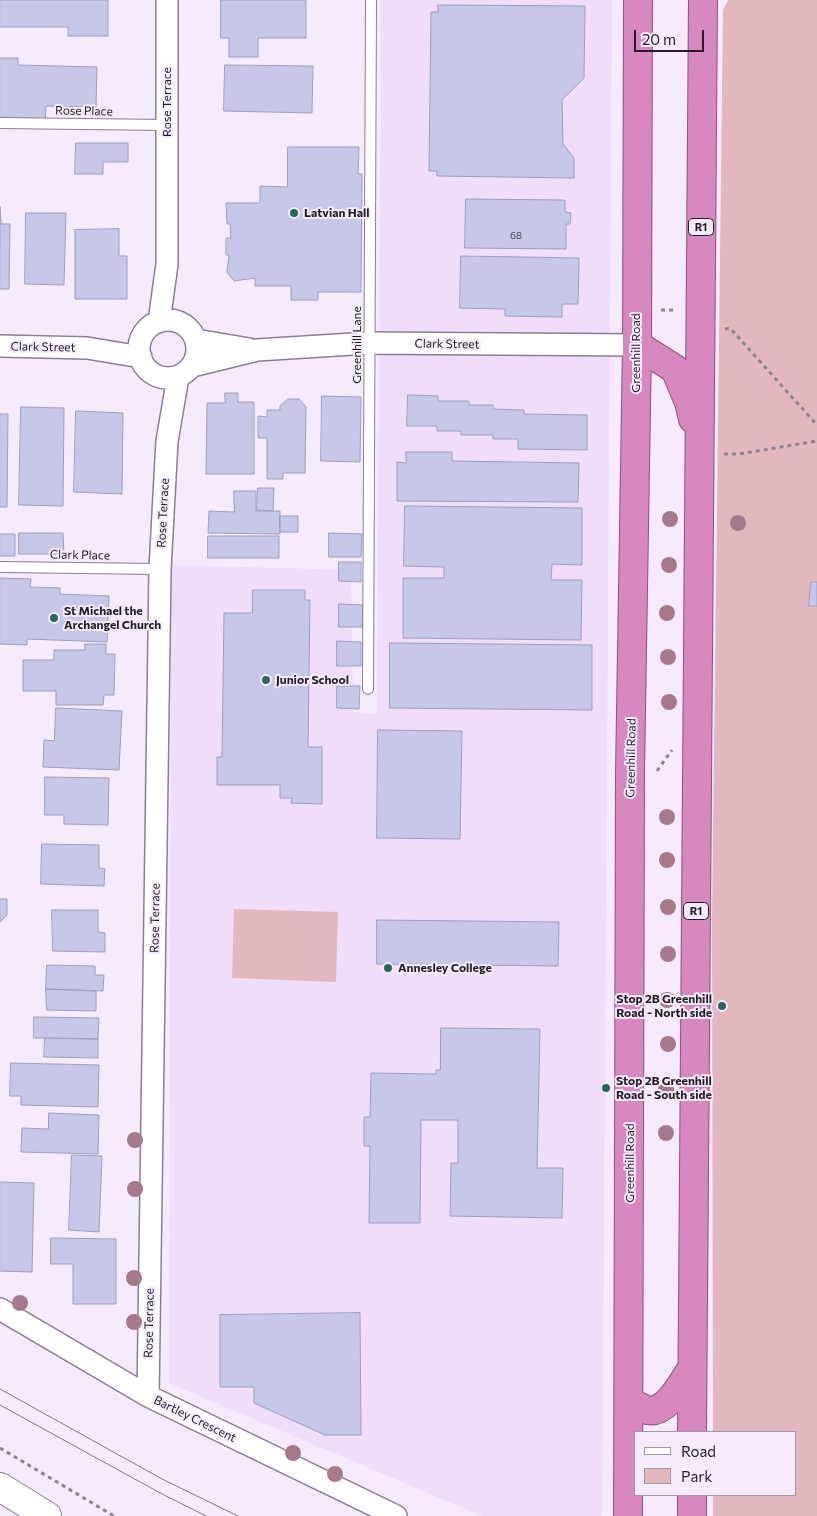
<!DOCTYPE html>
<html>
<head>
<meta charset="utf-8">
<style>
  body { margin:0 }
  #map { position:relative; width:817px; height:1516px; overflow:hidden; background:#f5ebfc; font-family:Commissioner,sans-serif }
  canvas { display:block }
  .legend { position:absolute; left:634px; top:1431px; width:162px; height:65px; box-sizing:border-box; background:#f5ebfc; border:1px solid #a199a7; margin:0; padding:6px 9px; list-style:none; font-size:15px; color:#231d27 }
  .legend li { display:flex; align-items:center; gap:10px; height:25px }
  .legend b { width:25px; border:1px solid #a199a7 }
  .scale { position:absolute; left:634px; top:30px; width:70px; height:22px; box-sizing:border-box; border:2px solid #231d27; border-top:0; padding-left:6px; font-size:15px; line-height:18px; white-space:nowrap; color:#231d27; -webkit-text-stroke:4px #f5ebfc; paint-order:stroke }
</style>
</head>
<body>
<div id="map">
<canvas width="817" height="1516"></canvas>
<ul class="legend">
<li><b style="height:6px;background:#fff"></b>Road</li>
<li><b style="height:14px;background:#e3b7be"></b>Park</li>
</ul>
<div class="scale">20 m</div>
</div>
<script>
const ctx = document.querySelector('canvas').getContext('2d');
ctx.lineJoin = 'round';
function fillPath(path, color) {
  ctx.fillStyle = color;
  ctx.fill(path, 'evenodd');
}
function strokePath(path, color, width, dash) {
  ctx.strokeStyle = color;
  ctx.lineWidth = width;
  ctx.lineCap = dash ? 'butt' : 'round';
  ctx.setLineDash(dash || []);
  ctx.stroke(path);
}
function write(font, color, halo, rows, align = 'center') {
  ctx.font = font + ' Commissioner,sans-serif';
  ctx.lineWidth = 4;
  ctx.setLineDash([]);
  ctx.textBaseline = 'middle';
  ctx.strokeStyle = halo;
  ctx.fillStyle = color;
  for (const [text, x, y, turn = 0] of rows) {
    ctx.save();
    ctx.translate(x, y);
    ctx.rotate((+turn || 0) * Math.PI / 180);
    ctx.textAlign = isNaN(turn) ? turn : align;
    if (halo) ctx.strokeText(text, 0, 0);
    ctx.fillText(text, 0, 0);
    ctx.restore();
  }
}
fillPath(new Path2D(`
  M381,0h231l-10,1516h-120l-313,-133 2,-818 180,5 2,142 24,2z`), '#efddfa');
fillPath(new Path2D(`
  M728,0h89v1516h-104v-21h83v-63h-83l-1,-515 11,-907z
  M234,909l104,3 -2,70 -104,-4z`), '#e3b7be');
const building = new Path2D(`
  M0,0h108v36h-40v-9h-68z
  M221,0h85v38h-48v19h-29v-19h-8z
  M438,5l147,1 -1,72 -22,22 1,44 11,14v20l-137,-2v-5h-8l2,-159h7z
  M0,58h18v7l79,2 -1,40 -50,-1 -1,14 -45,-1z
  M225,65l88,1 -1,47 -88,-2z
  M76,143h52v19h-25v12h-28z
  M288,147h71l-1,27h4l-1,118h-43v8h-27v-14h-36v-8l-21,3 -7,-9 2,-17h-3v-17h5l-1,-14h-3l-1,-21h34v-17l27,1z
  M466,199l99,1v12l6,1 -1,11h-4v25l-101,-1z
  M0,207l1,17h9l-1,65h-9z
  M26,213h40l-2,72 -39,-1z
  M119,229v27h8v43h-52v-69z
  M461,256l118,2 -1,46h-16v13l-57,-1v-7l-45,-1z
  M225,393h13v9h16v72h-48l1,-71h18z
  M408,395l30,1v5h31v4h24v4l31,1v4l63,1v35l-69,-1v-10h-25v-4h-32v-4h-24v-5h-30z
  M322,396l39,1 -1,65 -39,-1z
  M288,399h11l7,8 -1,66h-22v6h-16v-41h-9v-22l9,1v-7h13v-4z
  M21,407l43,1 -1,98 -44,-1z
  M76,411l47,2 -1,81 -48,-2z
  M0,414h8l-1,93h-7z
  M406,452h46v9l127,2 -1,39 -181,-1v-39l9,1z
  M258,488h16l-1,23 -16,-1z
  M234,491h22v20h24v23l-72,-1 1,-22 25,1z
  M405,506l177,2v57l-30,-1 -1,16h31l-1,60 -178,-2v-60h41v-11l-40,-1z
  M280,516h18v16h-18z
  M19,533h44l1,21h-45z
  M329,533l33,1 -1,23h-32z
  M0,534h15v22h-15z
  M208,536h71v22h-71z
  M339,562h22v20l-22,-1z
  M0,578l31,1 -1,8 30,1v6l49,2 -2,46 -80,-3v6l-27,-1z
  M811,582h6v24h-8z
  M253,590h52v10h5l-2,147h14v57l-31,-1 1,-5h-12v-13h-63v-28h5l2,-144h28z
  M339,604l24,1 -1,22h-23z
  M337,641l24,1v24h-24z
  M390,643l202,2v65l-202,-2z
  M85,644h21v10h9l-1,41h-10l-1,10h-47v-14h-33v-31h31v-10h31z
  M337,686h23l-1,23 -22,-1z
  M56,708l66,3 -3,59 -76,-3 1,-27 10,1z
  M378,730l84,1 -2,108 -83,-1z
  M45,777l64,1 -1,47 -44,-1v-9h-19z
  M42,844l57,1v23l6,1 -1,17 -63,-2z
  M0,899h7v16l-7,7z
  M52,910h46v22l7,1v19l-52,-1z
  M377,920l182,2 -1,44 -181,-2z
  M47,965l48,1v9h9l-1,16 -57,-2z
  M46,989l50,2v20l-49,-1z
  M34,1017l65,1 -1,21 -64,-1z
  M441,1028l99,1 -3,139h26l-1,50 -112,-2 1,-53h7v-43h-37l-1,103h-51l1,-77h-6v-29h6l1,-44 65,1v-4h4z
  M45,1038l53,1v19l-54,-1z
  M11,1063l88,2 -1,42 -77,-2v-9h-11z
  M49,1113l50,2 -1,39 -77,-2 1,-24 26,1z
  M72,1155l30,1 -3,76 -30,-2z
  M0,1182l34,1 -2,89 -32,-1z
  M51,1238l65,1v65h-43v-40h-22z
  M360,1313l1,122h-36l-71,-32v-16h-34v-72z`);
fillPath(building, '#c7c7e7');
strokePath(building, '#9e9ebc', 1);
const service = new Path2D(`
  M0,123l167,2
  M0,567l160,2
  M368,689l3,-689`);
const minor = new Path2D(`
  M139 349a29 29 0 1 1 58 0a29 29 0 1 1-58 0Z
  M159,322l8,-58v-264
  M196,340l53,9
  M0,346l87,2 54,9
  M192,366l65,-16 112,-7 268,2
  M0,1309l148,87 248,120
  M148,1396l12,-827 7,-128 11,-64`);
const secondary = new Path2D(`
  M0,1487l47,29`);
const trunk = new Path2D(`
  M637,345l38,24 14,33 4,17
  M630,1401c4,3 9,6 14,8 21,9 39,-27 48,-41
  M692,1432l11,-1432
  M692,1495v21
  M628,1516l2,-743 7,-428 1,-345`);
strokePath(service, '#8d7d97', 12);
strokePath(minor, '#8d7d97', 24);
strokePath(secondary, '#8d7d97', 30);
strokePath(trunk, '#914f7f', 30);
strokePath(new Path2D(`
  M661,310h16
  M725,329l5,-1 87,97
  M724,454h15l78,-13
  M657,771l15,-21
  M0,1448l114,68`), '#8c8492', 3, [4, 4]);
strokePath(service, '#fff', 10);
strokePath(minor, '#fff', 21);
strokePath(secondary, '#fff', 28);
strokePath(trunk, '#d688bf', 28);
strokePath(new Path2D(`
  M0,1389l162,90 76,37
  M0,1405l162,89 44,22`), '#7f7784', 1);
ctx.fillStyle = '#a6798c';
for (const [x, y] of [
  [670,519],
  [738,523],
  [669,565],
  [667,613],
  [668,657],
  [669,702],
  [667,817],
  [667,860],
  [668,907],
  [668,954],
  [667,1000],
  [668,1044],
  [666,1089],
  [666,1133],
  [135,1140],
  [135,1189],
  [134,1278],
  [20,1303],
  [134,1322],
  [293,1453],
  [335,1474]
]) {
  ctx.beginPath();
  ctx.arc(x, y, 8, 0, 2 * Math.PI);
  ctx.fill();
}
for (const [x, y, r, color] of [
  [294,213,5,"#26695a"],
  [54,618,5,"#26695a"],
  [266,680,5,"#26695a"],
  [388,968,5,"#26695a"],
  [722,1006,5,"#26695a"],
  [606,1088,5,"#26695a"]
]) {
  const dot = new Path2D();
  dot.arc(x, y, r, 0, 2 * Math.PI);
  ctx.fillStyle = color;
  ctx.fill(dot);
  strokePath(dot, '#f5ebfc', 2);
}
write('10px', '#4c4857', null, [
  ["68",516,236]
]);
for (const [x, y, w] of [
  [701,227,25],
  [696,911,25]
]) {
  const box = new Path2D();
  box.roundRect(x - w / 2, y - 8.5, w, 17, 4);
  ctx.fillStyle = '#f5ebfc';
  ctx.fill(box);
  strokePath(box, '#231d27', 1);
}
write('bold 11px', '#231d27', null, [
  ["R1",701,227],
  ["R1",696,911]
]);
write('12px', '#231d27', '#f5ebfc', [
  ["Rose Terrace",167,102,-90],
  ["Rose Place",84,111,1],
  ["Clark Street",447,344,1],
  ["Greenhill Lane",357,345,-90],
  ["Clark Street",43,347,1],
  ["Greenhill Road",636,353,-90],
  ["Rose Terrace",163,513,-87],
  ["Clark Place",80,555,1],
  ["Greenhill Road",631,758,-89],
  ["Rose Terrace",155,918,-89],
  ["Greenhill Road",630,1163,-90],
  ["Rose Terrace",149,1323,-89],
  ["Bartley Crescent",195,1419,26]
]);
write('bold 12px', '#231d27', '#f5ebfc', [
  ["Latvian Hall",304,213],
  ["St Michael the",64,611],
  ["Archangel Church",64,625],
  ["Junior School",276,680],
  ["Annesley College",398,968],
  ["Stop 2B Greenhill",712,999,"right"],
  ["Road - North side",712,1013,"right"],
  ["Stop 2B Greenhill",616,1081],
  ["Road - South side",616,1095]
], 'left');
</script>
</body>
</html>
